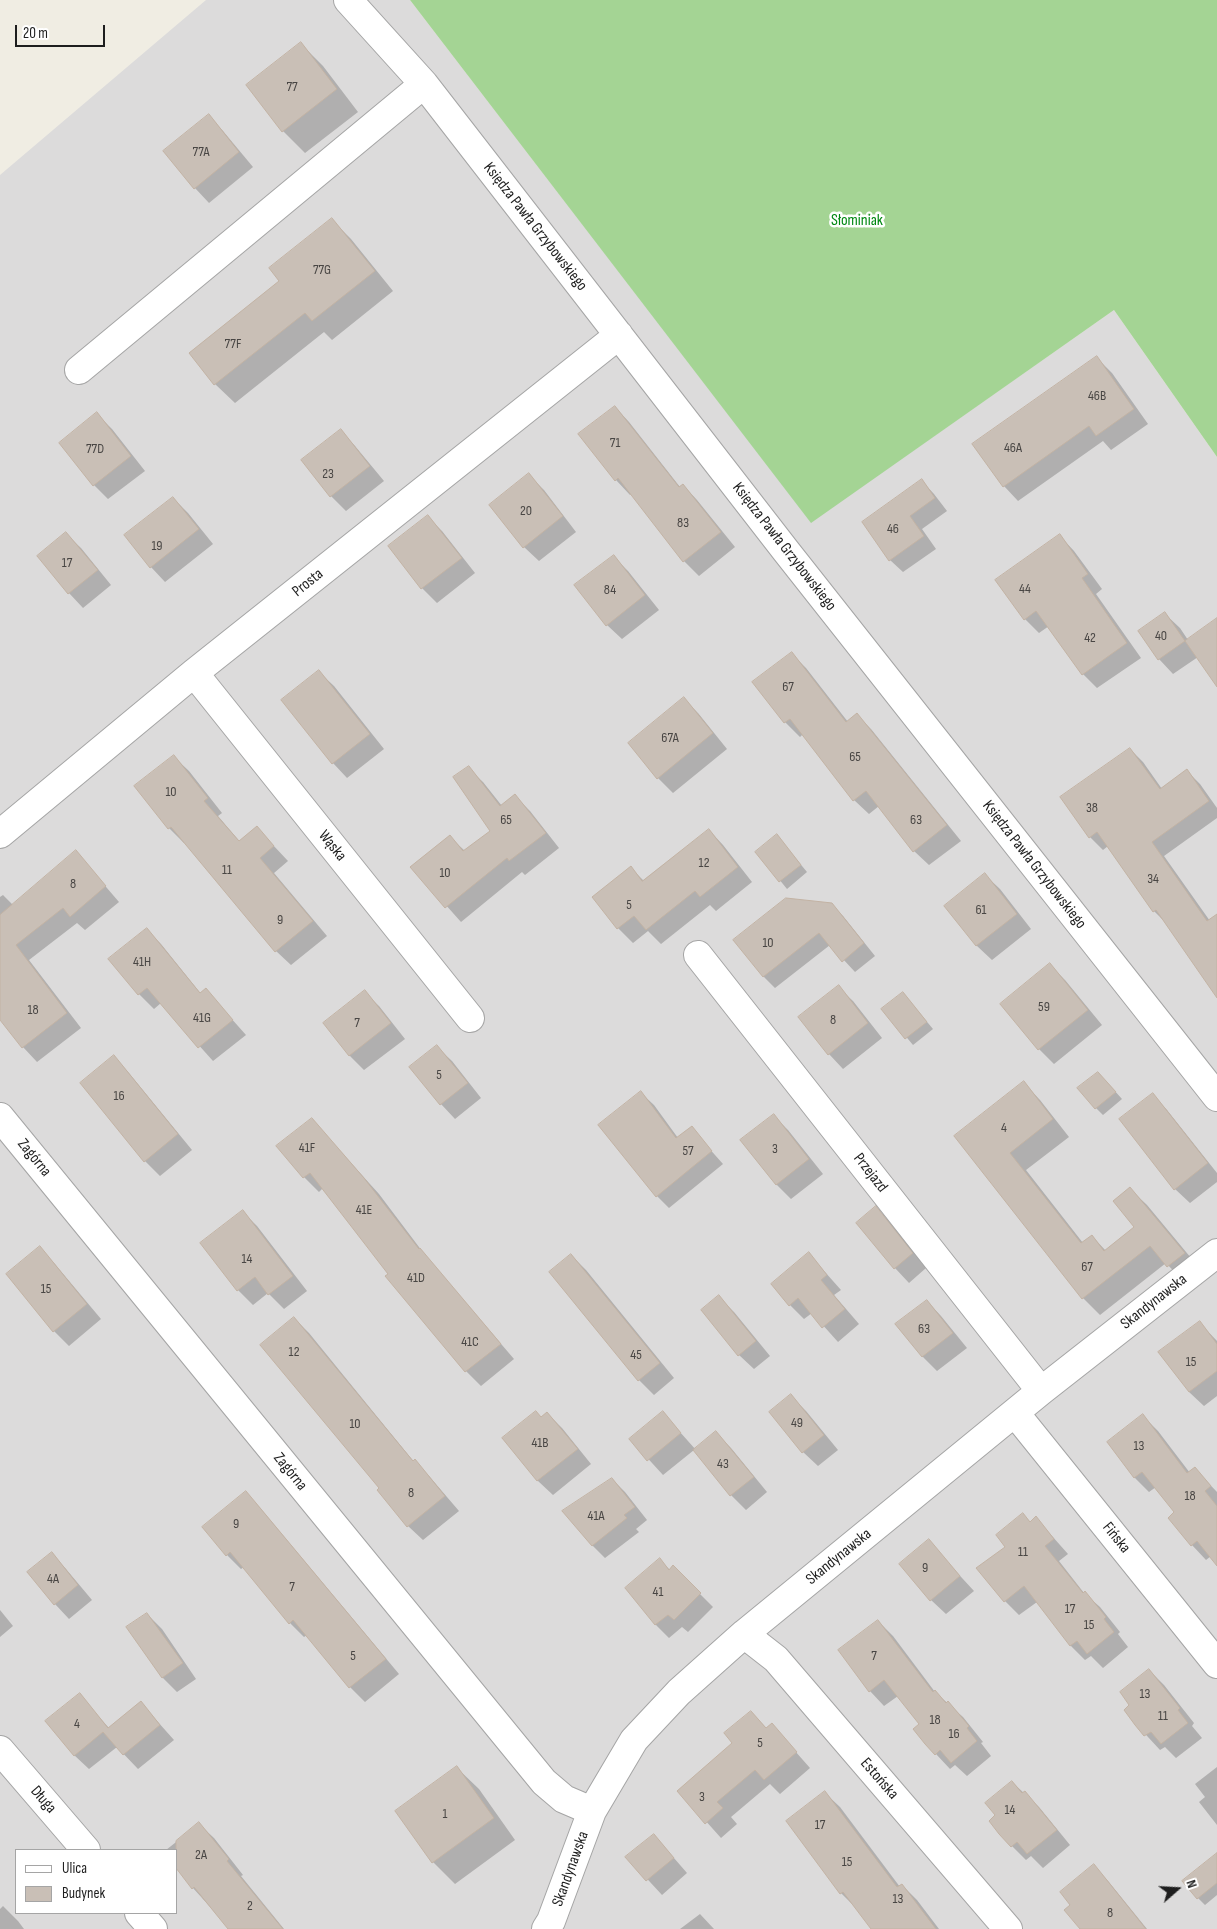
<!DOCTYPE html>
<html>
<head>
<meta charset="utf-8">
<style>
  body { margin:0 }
  #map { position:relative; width:1217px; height:1929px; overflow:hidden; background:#f0ede3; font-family:"Sofia Sans Condensed",sans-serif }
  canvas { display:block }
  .legend { position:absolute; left:15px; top:1849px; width:162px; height:65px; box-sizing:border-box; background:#fff; border:1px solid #a5a5a5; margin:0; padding:6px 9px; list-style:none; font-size:15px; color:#1e1e1e }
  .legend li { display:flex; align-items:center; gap:10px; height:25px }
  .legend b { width:25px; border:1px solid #a5a5a5 }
  .north { position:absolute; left:1152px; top:1864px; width:50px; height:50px; -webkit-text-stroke:4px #fff; paint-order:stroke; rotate:71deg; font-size:14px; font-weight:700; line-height:20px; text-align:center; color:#1e1e1e }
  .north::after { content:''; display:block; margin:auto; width:18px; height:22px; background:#1e1e1e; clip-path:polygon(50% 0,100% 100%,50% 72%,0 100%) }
  .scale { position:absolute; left:15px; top:25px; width:90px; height:22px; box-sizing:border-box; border:2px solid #1e1e1e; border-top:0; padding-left:6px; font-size:15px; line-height:18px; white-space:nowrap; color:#1e1e1e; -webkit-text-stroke:4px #fff; paint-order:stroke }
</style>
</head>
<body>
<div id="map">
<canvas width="1217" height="1929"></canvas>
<ul class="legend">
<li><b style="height:6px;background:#fff"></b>Ulica</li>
<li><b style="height:14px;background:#c9bfb6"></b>Budynek</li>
</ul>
<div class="north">N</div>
<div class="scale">20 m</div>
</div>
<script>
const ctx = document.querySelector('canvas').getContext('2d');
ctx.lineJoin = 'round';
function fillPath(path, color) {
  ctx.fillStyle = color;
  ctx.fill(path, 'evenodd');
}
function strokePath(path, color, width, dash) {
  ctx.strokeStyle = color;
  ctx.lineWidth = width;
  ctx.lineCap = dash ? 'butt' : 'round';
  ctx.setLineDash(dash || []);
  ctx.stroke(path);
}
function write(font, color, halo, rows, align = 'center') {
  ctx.font = font + ' "Sofia Sans Condensed",sans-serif';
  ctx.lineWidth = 5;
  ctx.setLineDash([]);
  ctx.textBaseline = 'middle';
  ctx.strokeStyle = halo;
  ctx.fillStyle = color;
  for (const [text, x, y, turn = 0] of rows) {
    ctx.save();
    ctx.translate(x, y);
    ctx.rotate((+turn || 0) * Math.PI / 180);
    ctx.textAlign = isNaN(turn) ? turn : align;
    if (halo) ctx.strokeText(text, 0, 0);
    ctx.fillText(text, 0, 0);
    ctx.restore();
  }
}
fillPath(new Path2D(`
  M206,0h204l401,522 303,-212 103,147v1472h-1217v-1754zM16,1850h160v63h-160z`), '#dcdbdb');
fillPath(new Path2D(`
  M410,0h807v457l-103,-147 -303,213z`), '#a4d494');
fillPath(new Path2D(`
  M301,44l22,22 35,46 -53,41 -22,-22z
  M209,116l14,15 30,36 -44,36 -14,-15z
  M332,220l19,19 42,52 -61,49 -8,-8 -89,71 -20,-19 -24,-31 90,-72z
  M1097,358l15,15 36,51 -37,26 -8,-9 -85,60 -14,-15 -30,-42z
  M615,407l14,15 51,65 3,-2 14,15 38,47 -36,29 -15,-15 -52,-67 -2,1 -14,-15 -36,-45z
  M97,414l15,15 33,42 -37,28 -14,-14z
  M341,431l14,15 29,35 -38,30 -15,-15 -28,-35z
  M529,475l15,15 32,42 -37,29 -15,-14z
  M922,481l12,13 13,17 -25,18 14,20 -33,23 -13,-12z
  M173,498l15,15 25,31 -48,38 -14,-15z
  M428,517l14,14 33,42 -38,30 -15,-15 -32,-42z
  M66,534l15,14 30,37 -28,23 -14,-15z
  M1060,536l14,15 28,38 -6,5 45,64 -44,30 -14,-14 -34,-48 -10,7 -14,-14z
  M613,556l15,15 31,39 -37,29 -15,-14z
  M1165,614l15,14 8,12 29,-20v61l-19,-24 -25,17 -14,-15z
  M791,653l15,15 42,54 9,-7 14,14 90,112 -32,24 -15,-14 -35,-45 -10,8 -15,-14 -51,-66 -3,3 -15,-15z
  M319,672l15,14 50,63 -37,29 -14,-15z
  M684,699l14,14 29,36 -54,44 -15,-15 -28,-35z
  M1130,749l13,13 19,27 25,-18 13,13 17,24v10l-53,38 46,65 7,2v69l-50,-68 -13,-13 -46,-65 -5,4 -13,-13z
  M174,757l15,14 33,42 -4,3 22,26 17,-14 31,33 -14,12 53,63 -36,29 -15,-14 -91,-109 -1,1 -15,-15 -33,-42z
  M468,768l15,14 19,24 13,-10 15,15 29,37 -34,27 -3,-3 -61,50 -49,-55 38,-30 15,14 27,-20z
  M709,830l14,15 29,37 -36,29 -6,-6 -49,39 -13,-13 -15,12 -15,-15 -24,-31 37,-29 13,13z
  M783,843l24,29 -20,17 -30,-37z
  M76,852l43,50 -34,28 -8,-7 -48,37 52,68 -44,34 -14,-15 -23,-29v-121l3,-2 10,10z
  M985,875l15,14 31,40 -39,31 -15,-14 -31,-40z
  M831,904l12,12 32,40 -20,16 -25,-27 -55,43 -11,-11 -29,-37z
  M146,929l15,15 40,50 5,-4 40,45 -33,26 -52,-58 -7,6 -15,-15 -29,-35z
  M1050,965l15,15 37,45 -48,39 -15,-15 -37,-45z
  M838,987l15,14 29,37 -39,31 -14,-15z
  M364,992l15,14 26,33 -41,31 -14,-14 -25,-33z
  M903,993l30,36 -20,16 -30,-36z
  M437,1047l15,14 29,37 -26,21 -14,-15z
  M114,1057l14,15 64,78 -32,26 -15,-15 -63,-78z
  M1105,1080l17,19 -19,16 -7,-7z
  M1024,1083l16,17 29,37 -43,33 57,73 9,-7 14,15 30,-24 -6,-38 17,16 54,65 -16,13 -19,-20 -66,52 -17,-17 -127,-162z
  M641,1093l13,12 24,33 13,-10 32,36 -54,44 -12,-12z
  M1153,1095l14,15 50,63v9l-27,21 -15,-14z
  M774,1116l14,14 35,44 -32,25 -15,-15z
  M312,1120l67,74 46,61 89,104 -33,27 -15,-15 -80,-95 3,-2 -66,-86 -4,4 -15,-15z
  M876,1208l14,15 36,45 -17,15 -14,-15z
  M243,1212l14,14 50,65 -23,18 -16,-16 -15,12 -15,-15z
  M40,1248l14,15 47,56 -32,27 -15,-15z
  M809,1254l32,36 -7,5 25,29 -21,18 -26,-29 -8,6 -14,-14z
  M571,1255l15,15 88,108 -20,17 -15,-15 -88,-108z
  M719,1297l15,15 36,44 -16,13 -15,-14z
  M927,1301l14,15 26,32 -30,23 -14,-14 -26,-33z
  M294,1318l15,15 105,129 15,14 30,35 -36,29 -15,-14 -27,-37z
  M1200,1323l17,18v55l-13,10 -15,-14z
  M791,1396l15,15 32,39 -20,16 -15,-14z
  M547,1413l15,15 29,36 -38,31 -15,-14 -34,-43 38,-20z
  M663,1413l33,37 20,-17 15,15 36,44 -21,18 -15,-15 -37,-45 -31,25 -32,-35z
  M1143,1416l15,15 32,42 5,-4 22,23v69l-6,-5 -5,4 -14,-15 -16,-33 -20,-25 -7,5 -14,-14 -27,-36z
  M612,1479l13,13 22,28 -11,9 3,3 -34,26 -13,-13z
  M246,1493l14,15 139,166 -34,28 -15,-15 -43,-52 -3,2 -14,-14 -46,-56 -3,2 -14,-14z
  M1023,1515l8,8 5,-5 32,36 -9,7 25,32 16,14 20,25 -2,2 10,13 -25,21 -12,-12 -6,4 -14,-14 -34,-44 -18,13 -14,-14 1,-54z
  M928,1541l46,50 -28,23 -15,-14z
  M52,1554l14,15 26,31 -23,19 -14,-15z
  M660,1560l10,10 3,-3 40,40 -25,25 -6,-5 -13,11 -13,-13 -29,-37z
  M0,1610l13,16 -13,11z
  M147,1614l15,15 34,50 -19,13 -14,-14 -35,-50z
  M878,1621l15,15 42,56 28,25 20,25 -2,1 10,13 -24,20 -12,-11 -5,4 -14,-15 -15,-29 -23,-29 -14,10 -14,-15z
  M1149,1670l15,15 30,38 -2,3 10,12 -26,20 -11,-11 -5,3 -24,-26 -5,-19z
  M79,1695l30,33 32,-25 33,37 -36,29 -21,-22 -28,22 -15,-14z
  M751,1712l16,17 5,-4 38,43 -30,26 -10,-10 -39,33 6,7 -16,14 -42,-47 55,-47z
  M1217,1767v58l-18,-23 6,-5 -10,-13z
  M457,1768l22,21 36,51 -60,44 -22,-22z
  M1012,1782l27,25 31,38 -27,23 -12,-12 -5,4 -14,-14 -15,-31z
  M825,1793l15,14 60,80 2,-2 15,15 22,29h-67l-16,-21 -15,-15z
  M199,1824l15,14 29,37 -2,1 43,53h-54l-37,-41 -17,-22v-16h-10z
  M654,1835l33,38 -25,22 -35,-38z
  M1217,1861v34l-12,10 -7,-7z
  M1094,1866l14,15 39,48h-65l-10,-24z
  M3,1906l15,15 6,8h-24v-20z
  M700,1914l14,15h-34z`), '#0003');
const building = new Path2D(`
  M301,42l36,47 -55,43 -36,-47z
  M209,114l30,38 -45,37 -31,-38z
  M332,218l43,53 -63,50 -7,-8 -91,72 -25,-32 90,-72 -10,-13z
  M1097,356l37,53 -38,27 -7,-10 -86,61 -31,-43z
  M615,406l64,81 4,-3 38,48 -38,30 -65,-84 -3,3 -37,-47z
  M97,412l34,44 -38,30 -34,-43z
  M341,429l29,37 -40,31 -29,-37z
  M529,473l34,43 -40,32 -34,-43z
  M922,479l13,19 -25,18 14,20 -35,25 -27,-39z
  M173,497l26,32 -49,39 -26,-33z
  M428,515l34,43 -41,31 -33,-43z
  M66,532l32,38 -30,24 -31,-38z
  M1060,534l28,40 -6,4 45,65 -45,32 -46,-64 -12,9 -29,-40z
  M614,555l31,40 -39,31 -32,-41z
  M1165,612l20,29 -27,19 -20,-29z
  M1217,618v69l-32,-46z
  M792,652l54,70 11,-9 90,112 -34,27 -47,-61 -13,10 -63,-82 -6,4 -32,-41z
  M319,670l51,64 -38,30 -51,-64z
  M684,697l29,36 -56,46 -29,-36z
  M1130,748l30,41 27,-20 22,32 -57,41 55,79 10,-7v84l-61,-88 -3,2 -56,-80 -8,6 -29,-41z
  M174,755l34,43 -4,3 35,40 18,-15 17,20 -14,12 53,63 -38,31 -104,-125 -3,2 -34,-43z
  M469,766l31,40 15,-12 31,39 -37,28 -2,-3 -62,50 -35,-41 40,-32 13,16 27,-20 -37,-54z
  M709,829l29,38 -38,30 -5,-6 -49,39 -12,-14 -17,13 -25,-32 39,-31 11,15z
  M777,834l24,31 -22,17 -24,-30z
  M76,850l30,36 -36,31 -7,-9 -47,37 51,68 -45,35 -22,-28v-105z
  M985,873l32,41 -41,32 -32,-40z
  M786,898l46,5 32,40 -22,19 -23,-29 -56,44 -30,-37z
  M147,928l53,65 6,-5 27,32 -35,28 -51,-60 -9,7 -30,-36z
  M1050,963l38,47 -50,40 -38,-46z
  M839,985l29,38 -40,32 -30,-38z
  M365,990l26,33 -42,33 -26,-33z
  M903,992l24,30 -22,17 -24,-30z
  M437,1045l31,38 -28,22 -31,-38z
  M114,1055l64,79 -34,28 -64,-79z
  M1098,1072l18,20 -21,17 -18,-21z
  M1024,1081l29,38 -43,34 71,90 11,-8 12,16 30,-24 -21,-26 17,-14 55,66 -18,14 -17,-21 -68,53 -128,-163z
  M641,1091l35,47 16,-12 20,25 -56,46 -58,-72z
  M1153,1093l55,70 -34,27 -55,-71z
  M774,1114l35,45 -33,26 -36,-45z
  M312,1118l52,60 55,71 1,-1 81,96 -36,28 -80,-96 3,-2 -78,-101 -7,5 -27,-32z
  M876,1206l37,47 -19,16 -38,-46z
  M243,1210l50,66 -25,19 -13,-18 -18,14 -37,-48z
  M40,1246l47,58 -34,28 -47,-58z
  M809,1252l18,23 -6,5 24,29 -23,19 -24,-30 -9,8 -18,-22z
  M571,1254l89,109 -22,18 -89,-109z
  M719,1295l37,46 -18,15 -37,-46z
  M927,1300l26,33 -31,24 -27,-33z
  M294,1317l119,144 2,-2 30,37 -38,31 -30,-37 2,-2 -119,-143z
  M1200,1321l17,23v27l-28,21 -31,-40z
  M791,1394l33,41 -22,18 -33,-41z
  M536,1411l5,6 6,-5 31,37 -41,32 -35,-43z
  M663,1411l18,22 -34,28 -18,-22z
  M1143,1414l44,59 8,-6 16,19 -6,5 12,15v60l-20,-25 -6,5 -23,-28 6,-6 -32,-40 -8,6 -27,-36z
  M716,1431l38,46 -24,19 -37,-46z
  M612,1478l23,29 -11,8 3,3 -35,28 -30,-35z
  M246,1491l140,168 -37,29 -56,-68 -4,4 -59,-72 -4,4 -24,-29z
  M1023,1513l7,9 6,-6 18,23 -9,7 38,47 2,-2 21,26 -2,2 10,13 -27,22 -10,-13 -7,5 -46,-60 -20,16 -28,-34 29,-21 -9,-12z
  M929,1539l31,37 -30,25 -31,-37z
  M52,1552l26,33 -24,20 -27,-33z
  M660,1558l9,12 4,-5 28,28 -27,27 -6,-5 -13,10 -30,-37z
  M147,1613l36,50 -21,15 -36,-51z
  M878,1620l55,72 2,-2 11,13 2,-2 21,25 -2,2 10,13 -26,22 -11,-13 -5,5 -10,-11 -12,-15 6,-5 -35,-44 -15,12 -31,-42z
  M1149,1669l31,39 -2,2 10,13 -27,21 -10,-12 -7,4 -9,-11 -11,-15 5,-5 -9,-13z
  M80,1693l28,35 33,-27 19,24 -37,30 -20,-23 -29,24 -29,-35z
  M751,1711l15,17 6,-5 25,29 -33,28 -9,-10 -38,32 6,6 -18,16 -28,-33 55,-48 -8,-10z
  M457,1766l37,52 -62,45 -37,-52z
  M1012,1781l10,12 3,-2 32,39 -30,24 -10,-12 -6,5 -12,-13 -10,-13 6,-6 -10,-12z
  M825,1791l72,96 5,-3 34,45h-65l-28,-37 -3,2 -54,-73z
  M199,1822l30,37 -2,2 56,68h-55l-34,-42 -2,2 -16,-21v-27z
  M654,1834l20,24 -28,23 -21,-24z
  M1217,1853v30l-20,16 -15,-18z
  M1094,1864l52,65h-66l-16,-19 6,-5 -10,-13z`);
fillPath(building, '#c9bfb6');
strokePath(building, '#c3b3a4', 1);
const street = new Path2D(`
  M348,0l76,84 362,467 431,546
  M79,370l345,-286
  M194,673l276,345
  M0,834l194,-161 425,-338
  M698,955l343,436
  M0,1117l544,665 20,17 28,12
  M1015,1413l202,251
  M744,1634l32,25 232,270
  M0,1750l86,100
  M139,1913l14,16
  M546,1929l5,-8 41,-110 42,-71 45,-48 65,-58 297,-243 176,-138`);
strokePath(street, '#a5a5a5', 30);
strokePath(street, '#fff', 28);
write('14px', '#494644', null, [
  ["77",292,87],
  ["77A",201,152],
  ["77G",322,270],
  ["77F",233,344],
  ["46B",1097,396],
  ["71",615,443],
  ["46A",1013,448],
  ["77D",95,449],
  ["23",328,474],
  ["20",526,511],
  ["83",683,523],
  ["46",893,529],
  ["19",157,546],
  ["17",67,563],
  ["44",1025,589],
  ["84",610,590],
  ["40",1161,636],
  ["42",1090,638],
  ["67",788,687],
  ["67A",670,738],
  ["65",855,757],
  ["10",171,792],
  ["38",1092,808],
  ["65",506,820],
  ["63",916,820],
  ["12",704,863],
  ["11",227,870],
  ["10",445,873],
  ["34",1153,879],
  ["8",73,884],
  ["5",629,905],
  ["61",981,910],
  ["9",280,920],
  ["10",768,943],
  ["41H",142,962],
  ["59",1044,1007],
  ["18",33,1010],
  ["41G",202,1018],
  ["8",833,1020],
  ["7",357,1023],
  ["5",439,1075],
  ["16",119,1096],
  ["4",1004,1128],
  ["41F",307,1148],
  ["3",775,1149],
  ["57",688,1151],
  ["41E",364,1210],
  ["14",247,1259],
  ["67",1087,1267],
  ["41D",416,1278],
  ["15",46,1289],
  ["63",924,1329],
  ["41C",470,1342],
  ["12",294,1352],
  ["45",636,1355],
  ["15",1191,1362],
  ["49",797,1423],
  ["10",355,1424],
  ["41B",540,1443],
  ["13",1139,1446],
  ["43",723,1464],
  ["8",411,1493],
  ["18",1190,1496],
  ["41A",596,1516],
  ["9",236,1524],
  ["11",1023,1552],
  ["9",925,1568],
  ["4A",53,1579],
  ["7",292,1587],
  ["41",658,1592],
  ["17",1070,1609],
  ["15",1089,1625],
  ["5",353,1656],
  ["7",874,1656],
  ["13",1145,1694],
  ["11",1163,1716],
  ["18",935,1720],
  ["4",77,1724],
  ["16",954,1734],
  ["5",760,1743],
  ["3",702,1797],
  ["14",1010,1810],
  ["1",445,1814],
  ["17",820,1825],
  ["2A",201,1855],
  ["15",847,1862],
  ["13",898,1899],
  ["2",250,1906],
  ["8",1110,1913]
]);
write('16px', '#018812', '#fff', [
  ["Słominiak",857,221]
]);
write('16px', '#1e1e1e', '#fff', [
  ["Księdza Pawła Grzybowskiego",535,227,52],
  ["Księdza Pawła Grzybowskiego",784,547,52],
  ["Prosta",308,583,-39],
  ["Wąska",332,846,51],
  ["Księdza Pawła Grzybowskiego",1034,865,52],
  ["Zagórna",34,1158,51],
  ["Przejazd",870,1173,52],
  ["Skandynawska",1154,1302,-38],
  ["Zagórna",290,1472,51],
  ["Fińska",1116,1538,51],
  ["Skandynawska",839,1557,-39],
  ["Estońska",879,1779,49],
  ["Długa",43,1800,49],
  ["Skandynawska",571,1869,-70]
]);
</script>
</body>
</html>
